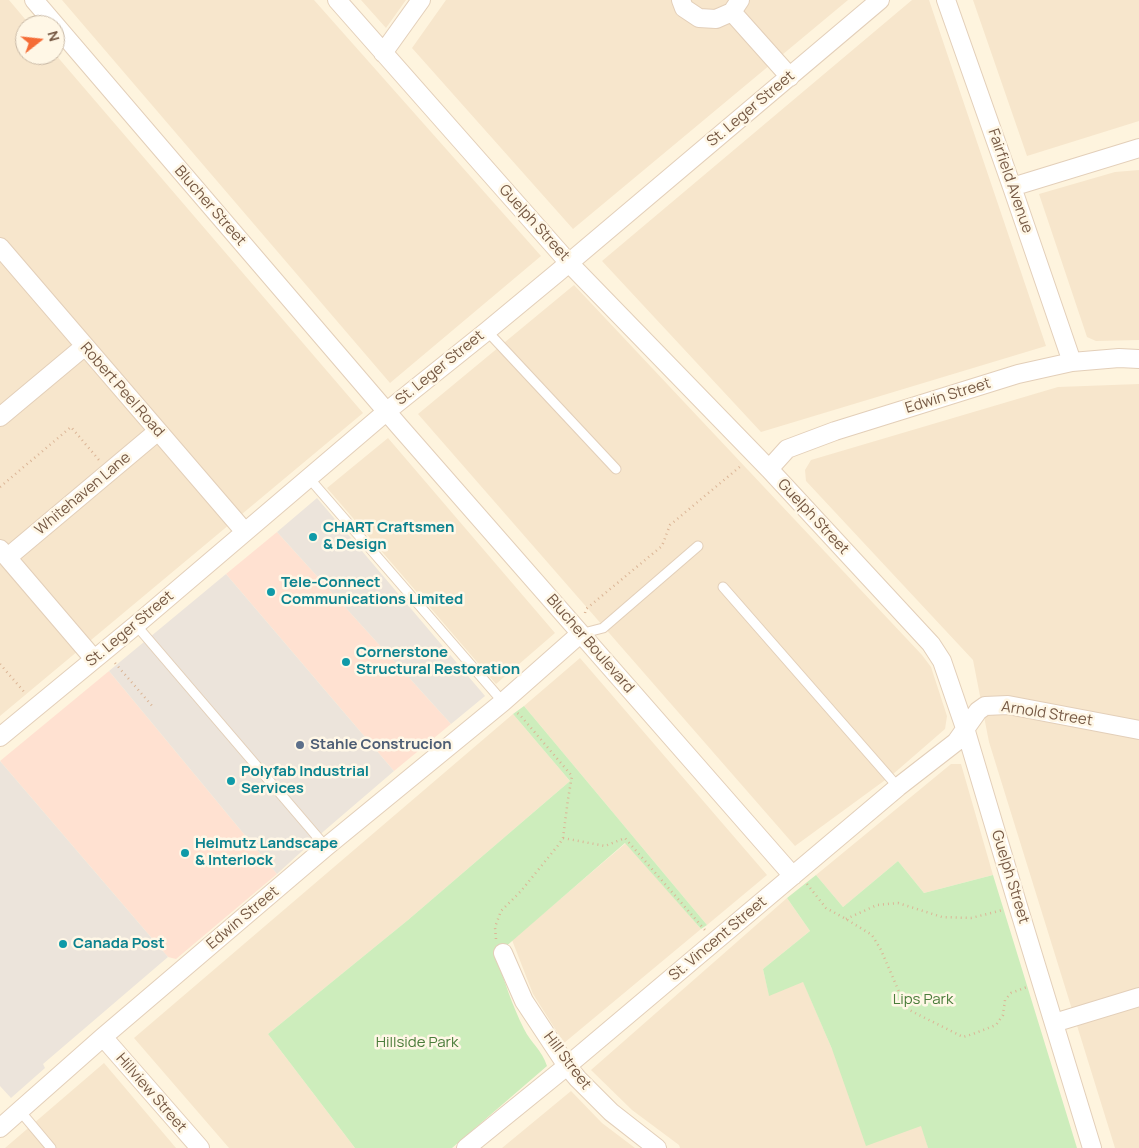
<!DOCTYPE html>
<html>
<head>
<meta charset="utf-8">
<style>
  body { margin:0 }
  #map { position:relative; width:1139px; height:1148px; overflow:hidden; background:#fef4de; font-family:Manrope,sans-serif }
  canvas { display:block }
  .north { position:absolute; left:15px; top:15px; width:50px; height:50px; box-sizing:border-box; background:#fff7e6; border:1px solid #c8b8a5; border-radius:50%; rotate:74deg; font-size:14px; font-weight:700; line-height:20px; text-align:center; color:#765944 }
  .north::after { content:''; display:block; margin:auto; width:18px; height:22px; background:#f56c36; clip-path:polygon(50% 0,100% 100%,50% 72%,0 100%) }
</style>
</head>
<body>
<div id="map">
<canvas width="1139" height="1148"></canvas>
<div class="north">N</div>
</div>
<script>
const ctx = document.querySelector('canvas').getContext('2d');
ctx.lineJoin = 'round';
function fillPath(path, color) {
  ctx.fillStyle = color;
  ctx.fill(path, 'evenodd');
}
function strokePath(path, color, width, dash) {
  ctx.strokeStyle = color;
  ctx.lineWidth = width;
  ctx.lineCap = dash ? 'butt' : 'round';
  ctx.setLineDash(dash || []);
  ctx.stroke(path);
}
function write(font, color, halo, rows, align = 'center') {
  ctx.font = font + ' Manrope,sans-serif';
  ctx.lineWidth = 5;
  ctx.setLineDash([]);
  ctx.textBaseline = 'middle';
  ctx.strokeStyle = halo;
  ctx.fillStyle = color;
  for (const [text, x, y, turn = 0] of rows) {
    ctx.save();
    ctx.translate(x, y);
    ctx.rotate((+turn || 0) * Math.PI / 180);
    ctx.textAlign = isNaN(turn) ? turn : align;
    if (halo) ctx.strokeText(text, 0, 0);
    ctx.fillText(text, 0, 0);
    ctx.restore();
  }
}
fillPath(new Path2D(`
  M0,0h9l21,25h-5v30h30v-1l308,359 -363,303z
  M62,0h252l227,256 -151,127z
  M361,0h45l-20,28z
  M446,0h402l-275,229 -161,-181z
  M912,0h17l117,346 -285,86 -159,-171z
  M973,0h166v121l-112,35z
  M1139,170v170l-43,1 -9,-4 -48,-143 76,-22z
  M574,285l348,370 9,12 16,49 -2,13 -53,46 -97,71 -377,-432z
  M1139,384v764h-24l-126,-406 -16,-82 -167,-179 -1,-11 6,-10 247,-73z
  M388,438l167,195 -59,51 -169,-196z
  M580,658l187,217 -60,50 -183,-219z
  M513,714l57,67 -162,139 -140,114 87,114h-126l-95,-110z
  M951,764h10l32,111 -69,18 -26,-32 -55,46 -27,-32z
  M626,843l75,86 -137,114 -31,-49 -21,-54z
  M787,898l23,33 -47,38 6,26 34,-14 29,68 90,77 6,22h-248l-1,-3 -47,-35 -41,-40z
  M104,1063l72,85h-171z
  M571,1091l31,32 33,25h-133z`), '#f7e6cc');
fillPath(new Path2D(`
  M277,532l174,192 -57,47 -168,-197z
  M109,671l168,203 -101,85 -8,-2 -168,-196z`), '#ffe1d1');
fillPath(new Path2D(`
  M317,498l168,198 -34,28 -174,-192z
  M226,574l168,197 -70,60 -47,43 -168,-203z
  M0,761l168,196 -125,107 2,4 -34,30 -11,-12z`), '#ece4db');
fillPath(new Path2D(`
  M524,706l183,219 -6,4 -76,-86 -129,112c8,25 16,50 28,74 7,14 18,21 23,37l-95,82h-97l-87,-114 140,-114 162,-139 -57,-67z
  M898,861l26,32 69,-18 84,273h-149l-7,-22 -55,20 -34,-97 -29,-67 -34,14 -6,-27 47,-38 -23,-33 29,-23 27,32z`), '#cdedbc');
const service = new Path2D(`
  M487,331l129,138
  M309,478l194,224
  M723,587l175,200
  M136,625l190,222
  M580,634l23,-6 95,-82
  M20,1111l31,37`);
const minor = new Path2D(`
  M34,0l365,426 394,450
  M337,0l232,263 200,206 162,175 11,17 23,67 53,178 74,242
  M681,0l3,8 15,10 17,1 16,-7 8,-12
  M946,0l66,187 60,175
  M732,12l58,65
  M383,53l38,-53
  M1012,187l127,-39
  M0,247l245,285
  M0,417l85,-71
  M769,469l18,-20 48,-18 183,-57 54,-12 47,-4 20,1
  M0,549l94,110
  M8,557l150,-126
  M0,737l136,-112 250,-213 101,-81 70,-58 323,-273
  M503,953l21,48 43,65 11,13 33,33 46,36
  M1054,1023l85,-26
  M103,1037l97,111
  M0,1128l103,-91 223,-190 177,-145 77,-68
  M466,1148l101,-82 331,-279 58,-45 22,-31 7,-5 23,-1 131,25`);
strokePath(service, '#e3cfb9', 11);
strokePath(minor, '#e3cfb9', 20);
strokePath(new Path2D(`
  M0,487l71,-60 28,33
  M585,613l1,-4 76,-63 8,-21 72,-60
  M115,663l39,45
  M0,664l26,30
  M563,838l42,8 20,-8 80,92
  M807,884l19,24 20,11 26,16 9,15 25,58 11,6 46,23 10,-3 23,-9 7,-10 2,-15 6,-7 16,-6
  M846,919l31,-14 21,-2 44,14 29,1 32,-8
  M496,939l-1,-12 6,-16 20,-20 39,-48 3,-5 5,-39 4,-23 -52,-61 -4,-3`), '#dbb596', 2.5, [1, 4]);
strokePath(service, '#fff', 9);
strokePath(minor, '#fff', 18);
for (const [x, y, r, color] of [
  [313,537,5,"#0f9aa8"],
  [271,592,5,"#0f9aa8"],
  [346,662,5,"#0f9aa8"],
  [300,745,5,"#5c6f8a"],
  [231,781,5,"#0f9aa8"],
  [185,853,5,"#0f9aa8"],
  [63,944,5,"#0f9aa8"]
]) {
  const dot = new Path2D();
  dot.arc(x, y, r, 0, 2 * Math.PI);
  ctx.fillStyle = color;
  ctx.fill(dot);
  strokePath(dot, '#fff7e6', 2);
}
write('15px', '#765944', '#fff7e6', [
  ["St. Leger Street",751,109,-40],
  ["Fairfield Avenue",1010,181,71],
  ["Blucher Street",210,206,49],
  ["Guelph Street",534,223,48],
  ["St. Leger Street",440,368,-39],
  ["Robert Peel Road",122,390,49],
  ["Edwin Street",948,396,-17],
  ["Whitehaven Lane",83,494,-40],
  ["Guelph Street",813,517,47],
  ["St. Leger Street",130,629,-40],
  ["Blucher Boulevard",590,644,49],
  ["Arnold Street",1047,714,9],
  ["Guelph Street",1010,877,73],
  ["Edwin Street",243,918,-40],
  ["St. Vincent Street",718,939,-40],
  ["Hill Street",567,1061,53],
  ["Hillview Street",151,1093,49]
]);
write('bold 15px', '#0d838f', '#fff7e6', [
  ["CHART Craftsmen",323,528],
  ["& Design",323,545],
  ["Tele-Connect",281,583],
  ["Communications Limited",281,600],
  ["Cornerstone",356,653],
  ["Structural Restoration",356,670],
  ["Polyfab Industrial",241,772],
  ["Services",241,789],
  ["Helmutz Landscape",195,844],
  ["& Interlock",195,861],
  ["Canada Post",73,944]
], 'left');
write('bold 15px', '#4e5e75', '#fff7e6', [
  ["Stahle Construcion",310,745]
], 'left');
write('15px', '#4b7d3b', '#fff7e6', [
  ["Lips Park",923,1000],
  ["Hillside Park",417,1043]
]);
</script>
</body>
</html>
